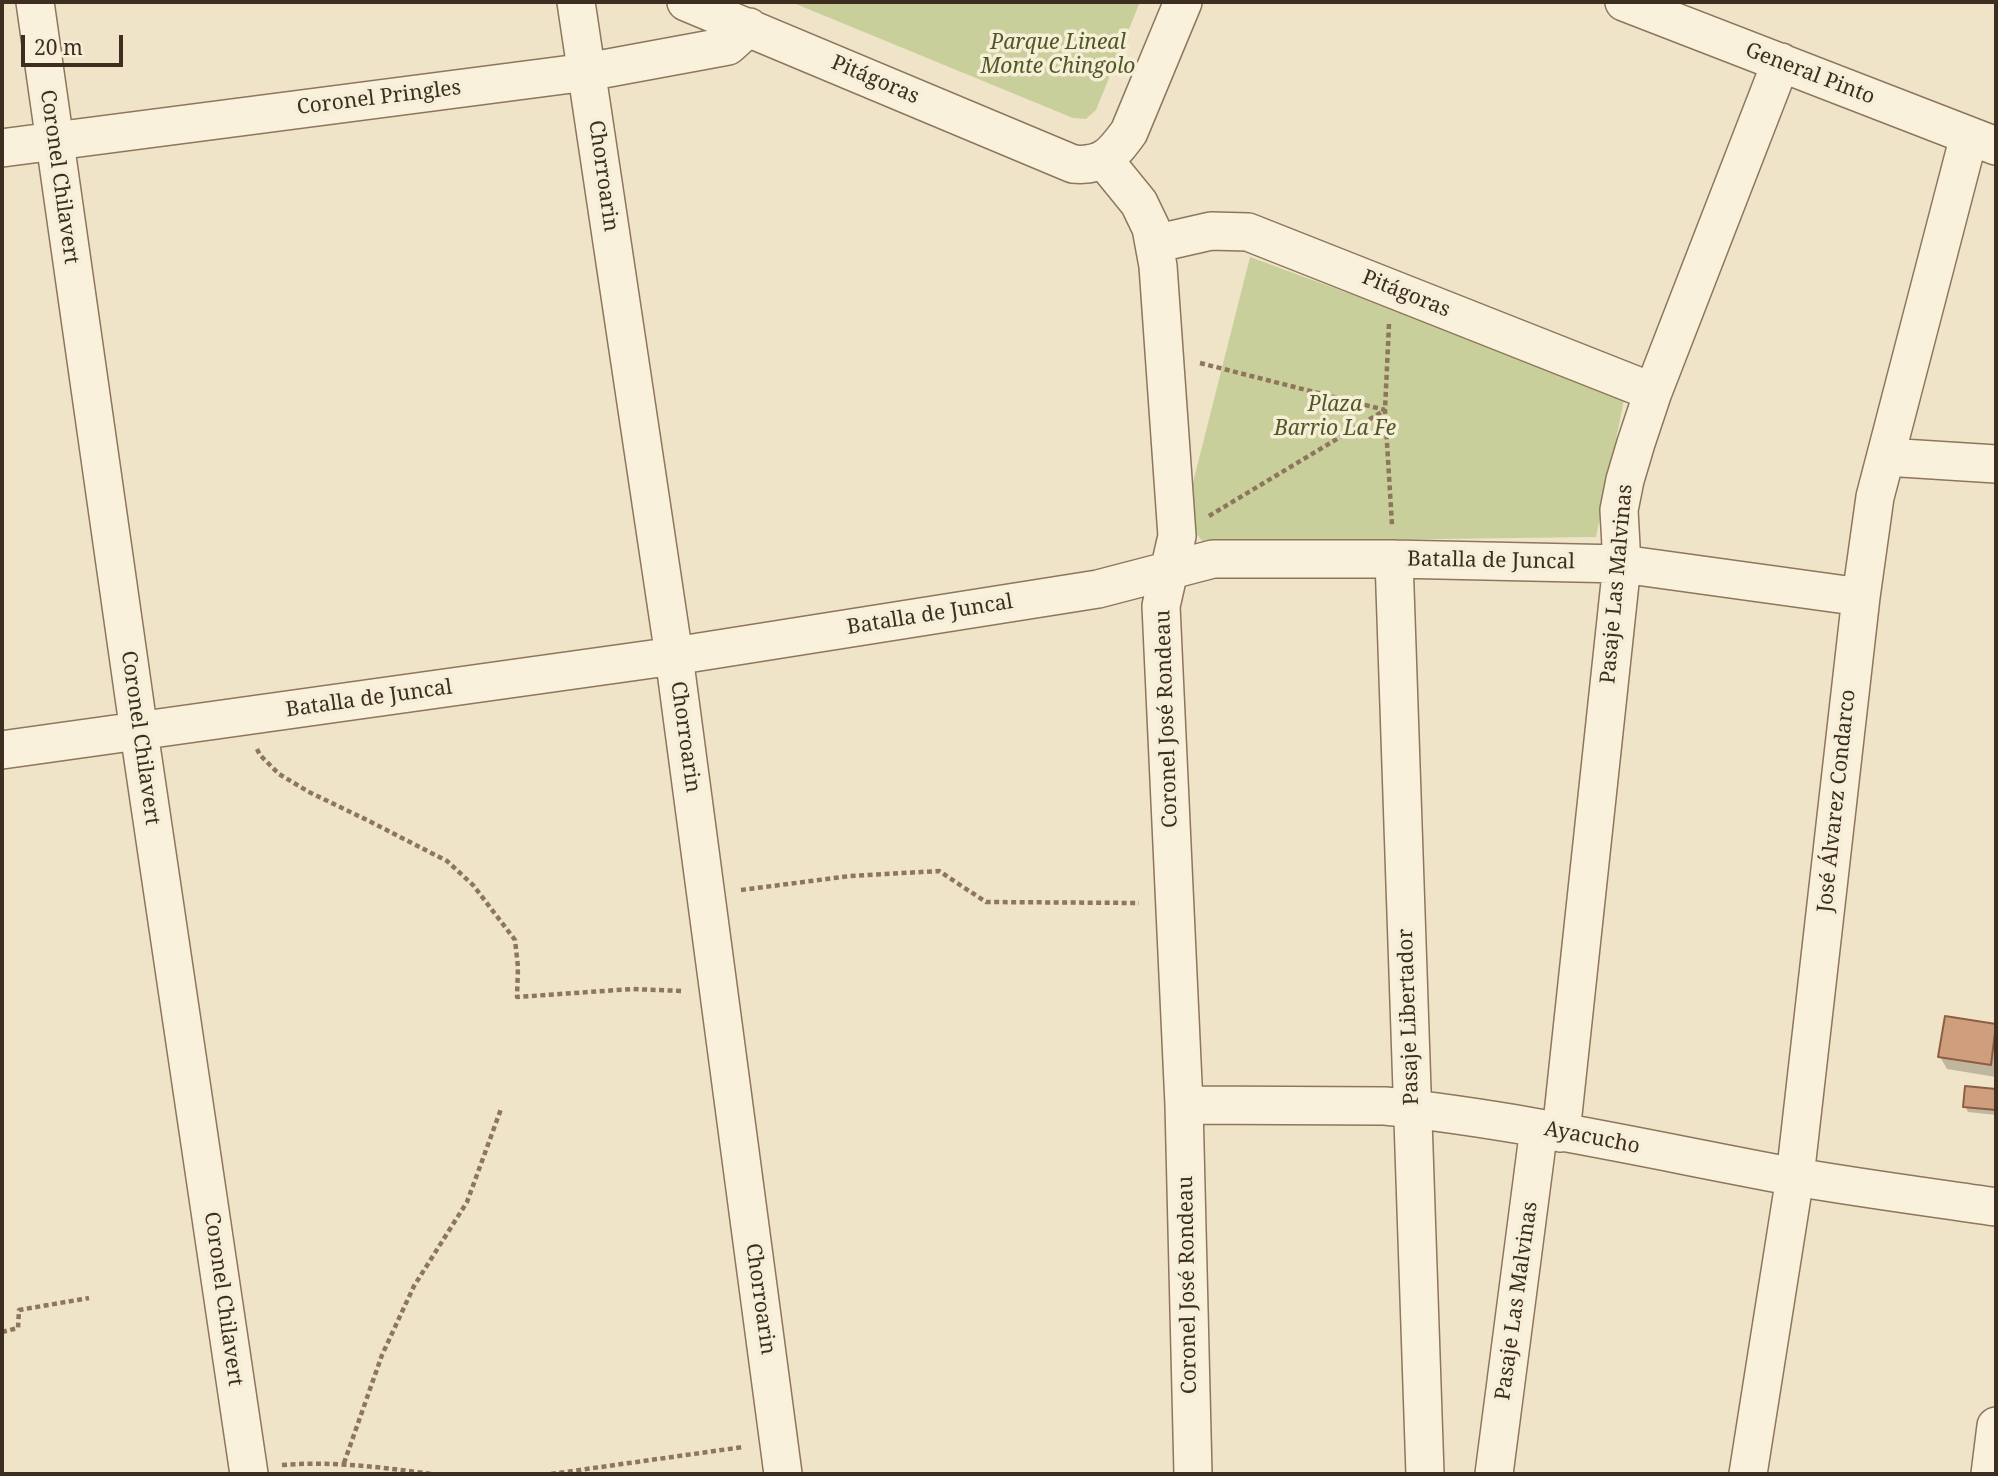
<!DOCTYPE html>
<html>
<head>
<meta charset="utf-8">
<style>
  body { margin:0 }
  #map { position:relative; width:1998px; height:1476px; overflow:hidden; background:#f0e4c8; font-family:"Noto Serif",serif }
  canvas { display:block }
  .frame { position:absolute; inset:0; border:4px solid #3d2e20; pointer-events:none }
  .scale { position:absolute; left:21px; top:35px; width:102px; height:32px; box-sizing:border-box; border:4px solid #3d2e20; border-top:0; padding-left:9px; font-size:21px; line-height:24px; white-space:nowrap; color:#3d2e20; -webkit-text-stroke:5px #f7eed8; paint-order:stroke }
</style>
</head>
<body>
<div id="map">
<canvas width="1998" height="1476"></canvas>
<div class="frame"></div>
<div class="scale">20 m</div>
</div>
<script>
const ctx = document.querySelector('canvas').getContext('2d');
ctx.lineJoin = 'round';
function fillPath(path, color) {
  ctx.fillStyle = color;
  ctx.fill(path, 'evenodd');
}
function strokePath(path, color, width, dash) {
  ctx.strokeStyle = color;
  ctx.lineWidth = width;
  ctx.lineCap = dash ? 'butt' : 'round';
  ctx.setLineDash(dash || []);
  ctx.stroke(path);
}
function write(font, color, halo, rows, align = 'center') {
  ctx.font = font + ' "Noto Serif",serif';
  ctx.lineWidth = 7;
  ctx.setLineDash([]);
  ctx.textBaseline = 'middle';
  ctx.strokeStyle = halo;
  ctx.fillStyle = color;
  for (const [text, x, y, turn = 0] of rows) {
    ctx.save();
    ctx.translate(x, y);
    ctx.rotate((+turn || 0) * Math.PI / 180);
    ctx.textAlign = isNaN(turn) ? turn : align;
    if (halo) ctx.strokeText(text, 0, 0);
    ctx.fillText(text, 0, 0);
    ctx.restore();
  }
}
fillPath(new Path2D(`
  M791,2h349l-44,108 -10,9 -13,-1z
  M1250,257l375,138 -29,142 -393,5 -19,-24z`), '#c9cf9b');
fillPath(new Path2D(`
  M1946,1018l50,8v51l-49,-8 -7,-12z
  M1967,1088l29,3v24l-28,-3 -3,-6z`), '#0003');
const building = new Path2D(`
  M1945,1016l51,8 -5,41 -53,-8z
  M1965,1086l31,3v21l-33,-3z`);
fillPath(building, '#cf9f7d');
strokePath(building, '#8d5f41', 2);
const minor = new Path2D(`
  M35,2l104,730 110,742
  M576,2l98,654 109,818
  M686,2l387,162c30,3 40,-10 56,-32l54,-130
  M1624,2l372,144
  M2,148l585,-76 141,-26 21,-19
  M1104,160l35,43 12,25 7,38 19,270 -16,70 23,499 9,369
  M1154,244l57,-13 37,1 405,160
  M1886,457l110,7
  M1394,559l31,915
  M2,750l672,-94 424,-67 115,-30h181l228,5 239,33
  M1184,1105l201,1c136,14 271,45 405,70 69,12 138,21 206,31
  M1561,1133l61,-569 -3,-54 6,-30 11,-37 17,-51 128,-330
  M1494,1474l45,-346
  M1748,1474l47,-297 66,-580 14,-100 94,-361
  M1990,1474l6,-48`);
strokePath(minor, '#8d765c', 40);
strokePath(new Path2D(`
  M1389,324l-4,86 7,115
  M1200,363l185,47
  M1209,516l176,-106
  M257,749l3,6 19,19 30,18 60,29 78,40 26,24 42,55 3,27 -1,30 115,-8 50,2
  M741,890l109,-14 89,-5 47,31 153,1
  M2,1332l16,-4 1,-18 70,-12
  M344,1463l38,-108 32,-69 53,-84 34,-93
  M282,1465c51,-4 98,2 149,9
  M551,1474l192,-27`), '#8d765c', 4.5, [5, 3.5]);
strokePath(minor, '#faf1dc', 37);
write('italic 21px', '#4d5a26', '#f7eed8', [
  ["Parque Lineal",1058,43],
  ["Monte Chingolo",1058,67],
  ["Plaza",1335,405],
  ["Barrio La Fe",1335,429]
]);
write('21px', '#3d2e20', '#f7eed8', [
  ["General Pinto",1810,74,21],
  ["Pitágoras",875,80,23],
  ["Coronel Pringles",379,98,-7],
  ["Chorroarin",603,176,82],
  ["Coronel Chilavert",59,177,82],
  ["Pitágoras",1406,294,22],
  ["Batalla de Juncal",1491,561,1],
  ["Pasaje Las Malvinas",1617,584,-85],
  ["Batalla de Juncal",930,615,-9],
  ["Batalla de Juncal",369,699,-8],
  ["Coronel José Rondeau",1167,719,-92],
  ["Chorroarin",685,737,82],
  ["Coronel Chilavert",140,738,82],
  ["José Álvarez Condarco",1837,801,-84],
  ["Pasaje Libertador",1409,1017,-92],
  ["Ayacucho",1592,1138,11],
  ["Coronel José Rondeau",1188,1285,-91],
  ["Coronel Chilavert",223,1299,82],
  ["Chorroarin",760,1299,82],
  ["Pasaje Las Malvinas",1517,1301,-82]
]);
</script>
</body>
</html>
